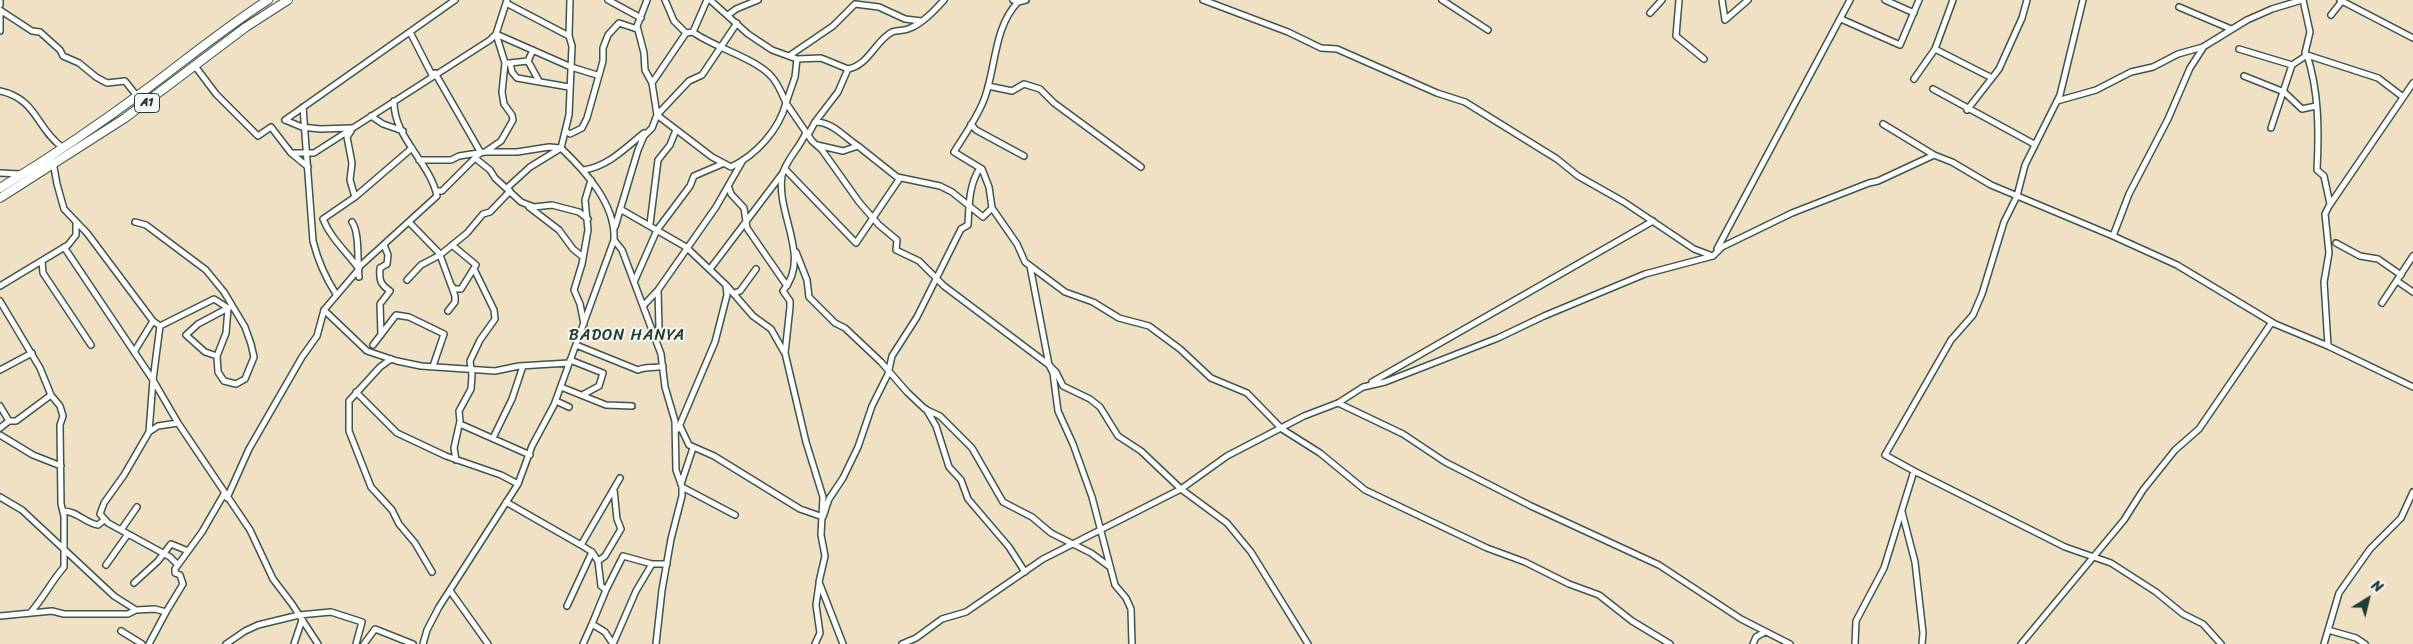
<!DOCTYPE html>
<html>
<head>
<meta charset="utf-8">
<style>
  body { margin:0 }
  #map { position:relative; width:2413px; height:644px; overflow:hidden; background:#f0e1c5; font-family:Sriracha,sans-serif }
  canvas { display:block }
  .north { position:absolute; left:2343px; top:574px; width:50px; height:50px; -webkit-text-stroke:4px #f6f6f2; paint-order:stroke; rotate:36deg; font-size:14px; font-weight:700; line-height:20px; text-align:center; color:#1f3d34 }
  .north::after { content:''; display:block; margin:auto; width:18px; height:22px; background:#1f3d34; clip-path:polygon(50% 0,100% 100%,50% 72%,0 100%) }
</style>
</head>
<body>
<div id="map">
<canvas width="2413" height="644"></canvas>
<div class="north">N</div>
</div>
<script>
const ctx = document.querySelector('canvas').getContext('2d');
ctx.lineJoin = 'round';
function strokePath(path, color, width, dash) {
  ctx.strokeStyle = color;
  ctx.lineWidth = width;
  ctx.lineCap = dash ? 'butt' : 'round';
  ctx.setLineDash(dash || []);
  ctx.stroke(path);
}
function write(font, color, halo, rows, align = 'center') {
  ctx.font = font + ' Sriracha,sans-serif';
  ctx.lineWidth = 4;
  ctx.setLineDash([]);
  ctx.textBaseline = 'middle';
  ctx.strokeStyle = halo;
  ctx.fillStyle = color;
  for (const [text, x, y, turn = 0] of rows) {
    ctx.save();
    ctx.translate(x, y);
    ctx.rotate((+turn || 0) * Math.PI / 180);
    ctx.textAlign = isNaN(turn) ? turn : align;
    if (halo) ctx.strokeText(text, 0, 0);
    ctx.fillText(text, 0, 0);
    ctx.restore();
  }
}
const minor = new Path2D(`
  M608,0l33,18
  M665,0l9,21 12,12 7,-1c20,15 62,26 78,44 7,7 11,18 15,27 -7,27 -30,52 -55,64l-19,-10 -55,-42 32,-34 13,-6 35,-52
  M710,0l38,34 24,16 25,9 24,-1 27,11c21,-4 27,-28 44,-37 5,-2 11,-1 16,-3 14,-5 26,-18 36,-29
  M1013,0l5,2c-24,25 -22,64 -33,95 -7,20 -20,37 -31,55l28,17 7,18 3,21 25,36 8,18 40,30 28,10 26,16 30,8 31,23 31,29 36,15 35,36 38,24 45,37 122,58 38,14 44,22 30,11 33,26 38,23
  M1203,0l85,32 33,16 16,1 100,44 28,9 92,57 21,17 46,26 70,47 16,6
  M1442,0l46,30
  M1679,0l-3,36 28,23
  M1722,0l3,20 23,-20
  M1885,0l29,13
  M2340,0l73,38
  M1018,2l8,-2
  M506,3l63,33
  M0,5v-5
  M2179,7l52,22
  M0,10l32,21 8,1 20,18 3,6 16,7 17,14 11,6 18,-2 12,15
  M1650,13l12,-13
  M728,15l8,-6 22,-9
  M2331,15l11,-14
  M1841,19l59,26 19,-45
  M0,31v-20
  M410,32l22,43
  M693,32l14,-32
  M496,34l75,33 26,8
  M1935,49l57,29
  M2239,49l53,16 15,-10 -2,-2 5,-21 -7,-32
  M789,56l44,-30 22,-22 24,3 26,12 16,2
  M797,59l-2,18 -9,26 26,38 10,9 37,52 20,23 18,15 -1,10 23,11 25,25 105,79 7,7 7,14 27,13 10,8 18,29 23,15 40,38 46,34 24,29 57,92
  M528,61l11,20
  M505,63h5l2,9 5,6 52,9
  M510,63l18,-2 5,-11
  M195,66l21,28 42,42 13,-9 20,26 17,14
  M435,73l46,80
  M2244,76l40,16 18,17 14,-3
  M1914,79l21,-30 18,-49
  M652,83l34,-50
  M988,86l24,5 12,-7 16,5 14,14 87,64
  M1933,89l101,55
  M0,91c37,8 36,37 62,56
  M2057,101l39,-11 35,-18 22,-5 25,-13 25,-7 44,-27 25,-11 30,-9
  M303,107l10,134c5,20 12,36 23,53
  M1967,110l32,-41 23,-51 5,-18
  M371,116l12,8 20,7
  M285,120l170,-120
  M285,120l17,7 18,2 32,-1
  M815,122l23,-30 10,-23
  M971,124l5,6 48,26
  M1883,124l51,31 18,7 39,23 122,51 64,29 98,59 53,22 85,41
  M2271,128l21,-63
  M351,131l-4,6 5,26 -2,17 5,17
  M567,132l3,2 12,-6 5,-10 16,-57v-13l5,-13 11,-12 18,6
  M806,132c-5,15 -21,28 -24,44 -6,39 30,81 1,115l7,10v6l-5,46 21,89 17,55 -2,38 4,21 -6,26 24,62
  M808,135l7,-13c18,0 29,15 43,24
  M817,145l26,6 15,-5 39,31 43,9 12,6 31,25 9,-9
  M412,148l-57,49 -32,22c8,20 24,33 36,50l-35,41 43,41 30,10 24,5 74,5 24,-5 50,-3
  M485,152l16,-11 12,-21 -1,-5 -8,-11 -2,-12 3,-29 -9,-29
  M291,153h23l176,-113 6,-6 11,-34
  M480,153l-5,5 15,12 5,8 26,24 13,5 18,-2 27,7 9,7
  M419,160h32l8,-4 26,-4h32l32,-5 12,1 -31,19 -23,21
  M53,162l4,22 7,25 23,24 66,88 7,5 -7,54 25,43 72,107 23,49 19,25 26,40
  M785,169l71,74 44,-65
  M584,170c25,-4 41,-22 60,-37
  M0,173l21,1
  M729,188l2,6 13,14 3,20 40,58
  M436,191h6l33,-33
  M2330,204l-6,-28 -7,-6c2,-38 2,-79 -10,-115l71,23 25,19
  M529,207l30,23 14,19 10,8
  M620,209l66,38 40,38 1,10 -12,47 -37,87
  M135,222l11,3 60,45 18,22 21,35 6,17 3,13 -9,22 -9,5 -12,-3 -6,-9 -1,-16 -12,-4 -19,-17 12,-11 30,-16 -2,25 -9,23
  M352,222c8,11 5,40 7,55
  M409,222l31,32
  M650,224l8,-64 12,-15 6,-15
  M615,227l23,-77 6,-14 8,-8 5,-13 -5,-32 -7,-13 -1,-17 -7,-27 10,-26
  M2113,236l16,-42 39,-75 22,-51 13,-20
  M614,240l8,10 39,104 4,33 10,34 1,49 6,17v9l-11,43 -9,51 -6,54
  M2336,243l24,13 18,3 23,16
  M64,247l89,133 -4,52 -25,43 -20,28 -4,11 8,9 62,34 8,8
  M1717,249l133,-249
  M796,252l11,28 2,17 26,26 10,5 36,34 26,30 18,17 15,7 32,32 31,54 29,15 19,16 40,20 19,14
  M440,255l15,41v6l-7,9
  M42,261l1,12 48,72
  M1030,266l19,99 4,8 5,38 15,33 19,53 23,88 11,13 5,11 1,35
  M359,267l78,-71c-7,-34 -44,-59 -43,-95
  M710,269l72,-95
  M407,280l14,-15 19,-10 27,-22 16,-19 7,-2 20,-21
  M635,280l22,-50 33,-44 4,-10 28,-12
  M2397,281l16,11
  M451,285l3,4h7l15,-24 -24,-20
  M726,285l27,31 18,13 13,23
  M0,286l68,-41 8,-10v-12
  M735,293l5,-2 16,-22
  M0,301l40,67 11,27 9,11 3,10 -3,9 1,79 3,12v51c-13,15 -20,30 -33,45
  M2382,303l31,-47
  M644,305l14,-15 58,-83 27,-47
  M584,324l-4,-20 -6,-14 8,-26 6,-34 -3,-30 6,-20
  M160,326l54,-27 14,9 2,-1
  M381,335l-1,-31 10,-13c-10,-7 -11,-11 -10,-23l7,-4 1,-9 -4,-10
  M655,336l4,-8 -1,-38
  M373,345l23,-30 13,2 35,17 -11,32
  M576,345l62,25c9,-4 16,-1 25,-4
  M2328,346l-4,-64 5,-29 -4,-39 4,-8 84,-123
  M134,352l19,-31
  M391,359l-11,8 -31,34v30l22,56 21,23 7,14 16,19 17,29
  M570,360l33,13 -4,13 -15,8
  M0,370l32,-17
  M1372,382l281,-161
  M561,387l45,18 26,1
  M356,392l41,41 49,23 55,19 17,9
  M556,401l13,6
  M1338,403l65,31 42,28 86,44 128,59 82,54 49,25
  M0,406l9,15 -9,7
  M926,409l10,17 13,41 12,13 7,19 41,48 16,25
  M9,421h7l35,-26
  M460,424l70,31
  M680,426l9,19 25,11 86,53 23,8 6,-18 14,-21 15,-31 14,-41 16,-32 4,-18 25,-39 44,-88 7,-4c1,-20 1,-41 12,-57
  M149,432l9,-6 20,-3
  M0,435l33,20 28,11
  M493,438l19,-39 11,-33
  M456,460l-2,-12 6,-27 -1,-10 12,-22 1,-14 -2,-14 10,-21 15,-21 -1,-9 -20,-41
  M1914,471l151,76 46,16 45,29 27,22 20,10 18,20
  M681,484l12,-36
  M682,487l53,28
  M0,497l22,13 92,86 22,14 19,-1 11,3 -17,32
  M227,498l22,-49 53,-92 15,-21 7,-26
  M506,502l75,43 39,-67
  M63,511c14,0 22,12 35,14l6,-5
  M1902,512l13,50 8,71 -1,11
  M121,530l16,-23
  M592,552l6,9 3,25 5,4 -14,34 13,8 8,12
  M598,561l7,-5 16,-27 -4,-10 -3,-29
  M106,565l22,-31
  M134,583l24,-22 13,-17 17,7
  M606,590l17,-34 29,8h15
  M451,592l37,52
  M567,606l25,-54 -11,-7
  M166,612l17,-28 -3,-9 -5,-2v-4l27,-37 22,-38
  M0,616l52,-5 12,3h64l8,-4
  M2328,630l28,8 9,6
  M121,631l21,13
  M226,644l19,-13 13,-6 41,-10 32,-3 31,10 -6,22
  M294,644l8,-24
  M364,644l11,-15 38,15
  M423,644l4,-14 12,-23 79,-123 14,-38 22,-41 60,-165c2,-36 -29,-69 -53,-92l8,-33 3,-69 -3,-10 1,-36
  M583,644l9,-20
  M613,644l23,-53 16,-27
  M815,644l5,-11 -4,-28 3,-21
  M902,644l14,-6 26,-19 24,-7 77,-53 138,-70 46,-33 77,-40 34,-13 25,-16 22,-5 113,-44 46,-22 101,-42 68,-18 9,-9 70,-34 77,-30 9,-2 56,-26
  M1753,644l3,-7 9,-5
  M1855,644l1,-23 28,-53 30,-97 -29,-16 66,-115 22,-25 9,-21 22,-72 13,-26 8,-31 35,-70 23,-95
  M2021,644l103,-124 19,-30 32,-40 24,-21 73,-107
  M2324,644l15,-51 31,-44 31,-31 12,-26`);
const highway = new Path2D(`
  M0,188c51,-31 101,-65 148,-100 40,-30 78,-61 120,-88
  M0,198l125,-80 121,-91 42,-27`);
strokePath(minor, '#3e564a', 8);
strokePath(highway, '#3e564a', 10);
strokePath(minor, '#fff', 5);
strokePath(highway, '#fff', 8);
for (const [x, y, w] of [
  [147,103,25]
]) {
  const box = new Path2D();
  box.roundRect(x - w / 2, y - 9.5, w, 19, 4);
  ctx.fillStyle = '#f6f6f2';
  ctx.fill(box);
  strokePath(box, '#1f3d34', 1);
}
write('bold 12px', '#1f3d34', null, [
  ["A1",147,103]
]);
ctx.letterSpacing = '1px';
write('16px', '#1f3d34', '#f6f6f2', [
  ["BADON HANYA",627,336]
]);
ctx.letterSpacing = '0px';
</script>
</body>
</html>
